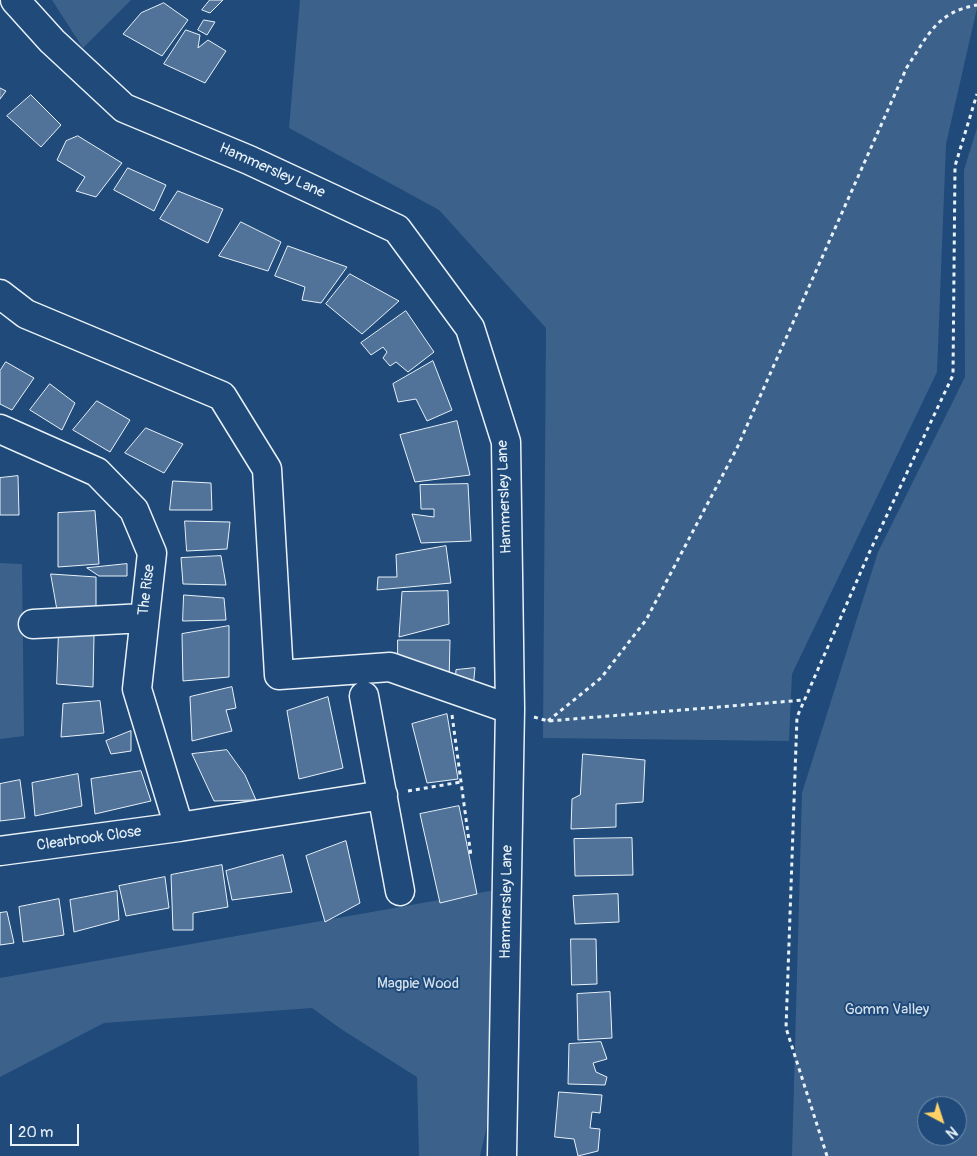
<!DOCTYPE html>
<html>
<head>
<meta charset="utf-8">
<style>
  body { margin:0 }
  #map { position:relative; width:977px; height:1156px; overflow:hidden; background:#1f4a7a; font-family:Pangolin,sans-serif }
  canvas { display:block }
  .north { position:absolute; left:917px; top:1096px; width:50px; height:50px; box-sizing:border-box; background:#1f4a7a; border:1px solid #6f8dac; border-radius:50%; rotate:140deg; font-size:14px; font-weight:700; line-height:20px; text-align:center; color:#e8f1f8 }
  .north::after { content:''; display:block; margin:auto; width:18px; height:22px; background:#ffd166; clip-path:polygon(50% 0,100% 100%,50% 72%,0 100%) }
  .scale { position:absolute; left:10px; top:1124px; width:69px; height:22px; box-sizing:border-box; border:2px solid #e8f1f8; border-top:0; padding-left:6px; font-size:15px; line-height:18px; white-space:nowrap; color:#e8f1f8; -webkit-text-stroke:4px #1f4a7a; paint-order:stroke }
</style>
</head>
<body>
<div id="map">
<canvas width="977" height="1156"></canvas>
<div class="north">N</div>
<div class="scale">20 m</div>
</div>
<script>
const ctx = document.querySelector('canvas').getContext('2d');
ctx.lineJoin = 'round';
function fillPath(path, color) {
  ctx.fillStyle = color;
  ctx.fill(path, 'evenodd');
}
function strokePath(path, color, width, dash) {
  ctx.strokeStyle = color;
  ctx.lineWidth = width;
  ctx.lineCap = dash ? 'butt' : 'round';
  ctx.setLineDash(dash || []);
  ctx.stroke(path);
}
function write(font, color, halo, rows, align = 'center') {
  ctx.font = font + ' Pangolin,sans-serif';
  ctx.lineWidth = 4;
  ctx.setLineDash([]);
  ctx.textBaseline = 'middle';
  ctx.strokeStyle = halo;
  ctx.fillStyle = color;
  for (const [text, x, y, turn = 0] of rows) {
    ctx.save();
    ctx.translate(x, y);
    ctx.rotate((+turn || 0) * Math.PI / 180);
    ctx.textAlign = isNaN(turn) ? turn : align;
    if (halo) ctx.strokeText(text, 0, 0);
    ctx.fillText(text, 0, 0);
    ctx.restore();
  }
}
fillPath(new Path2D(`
  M52,0h79l-48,48z
  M300,0h677v8l-31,136 -9,228 -145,302 -3,67 -246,-3 3,-410 -107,-118 -150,-82z
  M977,128v1028h-185l10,-363 76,-241 87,-175 -1,-207zM927,1106h30v30h-30z
  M0,563l22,1 2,172 -24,3z
  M501,889l-12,229 -9,38h-61l-2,-79 -76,-48 -29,-21 -208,15 -104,54v-99z`), '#3c628c');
const building = new Path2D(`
  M210,0h13l-13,13 -8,-3z
  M164,3l24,17 -26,36 -39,-22 18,-21z
  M204,20l11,2 -8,13 -9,-5z
  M186,30l14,5 -2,13 10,-8 18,11 -21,32 -41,-19z
  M0,88l6,3 -6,8z
  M31,95l30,30 -20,22 -34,-31z
  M78,136l44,27 -26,34 -20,-6 9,-14 -28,-17 9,-19z
  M128,168l38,17 -12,26 -40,-21z
  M178,191l45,18 -15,34 -48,-24z
  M241,222l40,20 -13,29 -49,-15z
  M288,246l59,21 -26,36 -19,-3 3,-13 -30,-11z
  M350,274l49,27 -37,33 -36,-30z
  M406,311l28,41 -26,20 -12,-10 -6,4 -7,-8 4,-6 -4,-5 -12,8 -10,-12z
  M433,361l19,49 -25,11 -11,-22 -18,3 -5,-18z
  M6,362l28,16 -22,32 -12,-6v-33z
  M50,384l25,19 -13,27 -32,-20z
  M97,401l33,19 -20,32 -37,-22z
  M457,421l13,54 -55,7 -15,-47z
  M146,428l37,16 -19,29 -39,-20z
  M18,476l1,39h-19v-37z
  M173,481l38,2 1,27h-42z
  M468,484l3,57 -50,2 -9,-29 22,3v-8h-13l-1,-24z
  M95,511l4,53 -41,3v-54z
  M185,521l45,1 -3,27 -40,2z
  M446,546l5,37 -74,7 1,-13h19l-1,-22z
  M221,556l5,29 -43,-1 -2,-26z
  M127,564v12h-28l-12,-8z
  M51,574l45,3v39l-37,3z
  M448,591l1,33 -50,13 3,-45z
  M184,595l40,3 2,22 -43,1z
  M229,626v51l-46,4 -1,-47z
  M59,630l35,5 -1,52 -36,-3z
  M398,640h52l-1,43 -51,-17z
  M475,668l-2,21 -18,-4 1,-15z
  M232,687l4,21 -10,2 6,21 -40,10 -2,-44z
  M328,697l15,71 -44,11 -12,-68z
  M100,701l4,32 -43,4 2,-33z
  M447,714l11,65 -31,4 -15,-59z
  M131,731v20l-20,3 -5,-13z
  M227,750l18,25 11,25 -42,1 -22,-47z
  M583,754l62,6 -2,42 -27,2v23l-45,2 1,-30 8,-4z
  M141,771l10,30 -56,13 -4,-35z
  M78,774l4,32 -47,10 -3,-33z
  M20,780l5,38 -25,3v-37z
  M459,806l18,88 -37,9 -20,-89z
  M632,838l1,37 -58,1 -1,-37z
  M346,841l14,62 -35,19 -19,-66z
  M283,855l9,37 -60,8 -6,-29z
  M222,865l6,42 -35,6v17h-20l-2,-55z
  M165,877l4,31 -43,8 -7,-30z
  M117,891l2,29 -45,12 -4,-32z
  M618,894l1,28 -44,2 -2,-28z
  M59,899l5,36 -41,7 -4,-35z
  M7,912l7,31 -14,2v-32z
  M571,939h25l1,45 -25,1z
  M610,992l2,46 -34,2 -1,-46z
  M601,1042l6,17 -14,4 3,9 11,5 -2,8 -37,-1 1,-40z
  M559,1092l43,3 -2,18 -8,-1 -2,16 10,1 -2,22 -20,5 -4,-17 -19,-2z`);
fillPath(building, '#517399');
strokePath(building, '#e8f1f8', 1);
const minor = new Path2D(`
  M15,0l37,41 72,67 125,52 148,69 73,99 36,114 4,267 -8,447
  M0,294l26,20 196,82 45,73 12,206 111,-8 120,42
  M0,429l97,43 37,38 18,43 -15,136 42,138
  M33,624l111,-6
  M364,696l36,195
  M0,851l179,-24 204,-32`);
strokePath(minor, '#e8f1f8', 31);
strokePath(new Path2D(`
  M452,715l19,141
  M534,717l14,4 256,-21
  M548,721l53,-43 45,-58 91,-172 170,-381c21,-31 29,-55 70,-62
  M408,791l53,-9
  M827,1156l-41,-128 11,-311 73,-166 83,-176 2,-209 22,-72`), '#e8f1f8', 3, [4, 4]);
strokePath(minor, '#1f4a7a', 28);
write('15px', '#e8f1f8', '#1f4a7a', [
  ["Hammersley Lane",272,171,24],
  ["Hammersley Lane",505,497,-92],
  ["The Rise",147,590,-83],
  ["Clearbrook Close",89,839,-8],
  ["Hammersley Lane",507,902,-89]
]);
write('15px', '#d7e3ed', '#1f4a7a', [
  ["Magpie Wood",418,984],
  ["Gomm Valley",887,1010]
]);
</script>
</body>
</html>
